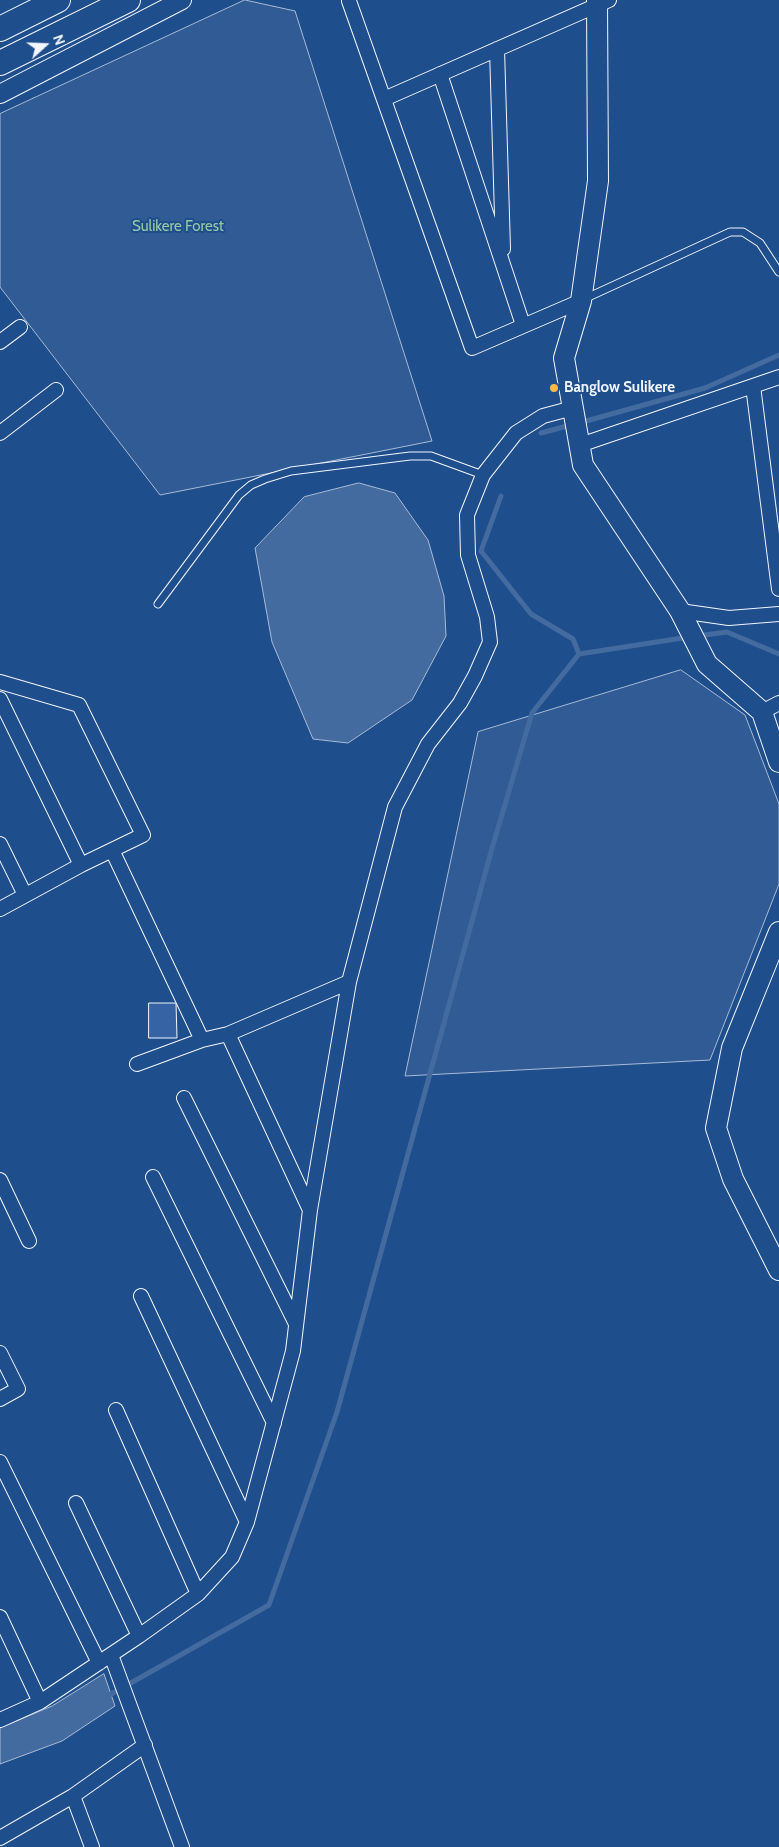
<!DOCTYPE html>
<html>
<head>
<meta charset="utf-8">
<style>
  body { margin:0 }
  #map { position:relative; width:779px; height:1847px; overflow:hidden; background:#1f4e8c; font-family:Cabin,sans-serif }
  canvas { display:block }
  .north { position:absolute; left:20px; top:20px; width:50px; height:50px; -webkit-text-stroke:4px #1f4e8c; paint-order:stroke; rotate:70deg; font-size:14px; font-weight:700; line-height:20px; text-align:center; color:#f2f6ff }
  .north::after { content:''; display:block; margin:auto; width:18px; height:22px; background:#f2f6ff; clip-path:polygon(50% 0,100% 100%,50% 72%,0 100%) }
</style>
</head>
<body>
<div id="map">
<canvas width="779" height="1847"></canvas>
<div class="north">N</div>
</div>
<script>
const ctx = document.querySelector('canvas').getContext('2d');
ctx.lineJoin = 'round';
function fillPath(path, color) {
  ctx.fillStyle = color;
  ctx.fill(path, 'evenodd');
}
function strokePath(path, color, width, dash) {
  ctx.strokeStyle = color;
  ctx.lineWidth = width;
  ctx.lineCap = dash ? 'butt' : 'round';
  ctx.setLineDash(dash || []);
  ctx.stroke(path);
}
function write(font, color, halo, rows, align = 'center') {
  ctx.font = font + ' Cabin,sans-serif';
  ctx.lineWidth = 4;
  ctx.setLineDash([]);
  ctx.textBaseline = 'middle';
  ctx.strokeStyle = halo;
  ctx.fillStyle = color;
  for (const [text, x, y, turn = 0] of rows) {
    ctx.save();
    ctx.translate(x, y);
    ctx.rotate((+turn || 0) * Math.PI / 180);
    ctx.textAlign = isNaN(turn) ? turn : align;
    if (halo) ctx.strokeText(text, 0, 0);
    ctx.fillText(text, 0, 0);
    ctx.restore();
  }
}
const built = new Path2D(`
  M245,0l50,11 137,430 -272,54 -160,-208v-173z
  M681,670l64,45 34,89v80l-69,176 -305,16 73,-344z`);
fillPath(built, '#305b95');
strokePath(built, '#a8bbd7', 1);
const water = new Path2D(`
  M359,483l36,10 33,47 16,56 2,40 -34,64 -64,43 -35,-4 -41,-97 -17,-94 49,-51z
  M104,1674l11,32 -53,35 -62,23v-36l52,-22z`);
fillPath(water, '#446ba0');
strokePath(water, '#a8bbd7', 1);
strokePath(new Path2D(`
  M579,423l126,-35 74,-33
  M541,433l30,-8
  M501,496l-20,55 50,63 42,25 6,15
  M697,636l30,-4 52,22
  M106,1697l163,-92 68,-193 154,-560 41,-139 47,-59 110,-17`), '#446ba0', 5);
const building = new Path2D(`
  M149,1003h27l1,35h-28z`);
fillPath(building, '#3563a3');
strokePath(building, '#f2f6ff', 1);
const service = new Path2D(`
  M584,299l146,-67h13l17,11 19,29
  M158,604l81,-109 12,-10 14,-6 26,-8 119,-15h21l52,19`);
const minor = new Path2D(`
  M349,1l123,347 109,-47
  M497,49l6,200
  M440,74l83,251
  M384,99l225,-99
  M0,342l20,-15
  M753,386l26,203
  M0,433l56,-43
  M580,445l199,-68
  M680,611l49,7 50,-4
  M0,682l79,23 64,130 -62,30 -81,44
  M0,699l81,166
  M762,712l17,-9
  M0,844l25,51
  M112,850l90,190
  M228,1034l82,176
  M137,1064l65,-24 26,-6 121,-52
  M184,1098l112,226
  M153,1177l121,246
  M0,1180l29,61
  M141,1296l106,226
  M0,1353l18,36 -18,10
  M116,1410l82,184
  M0,1462l99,201
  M76,1503l63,133
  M0,1617l40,85
  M111,1655l71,192
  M0,1720l40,-18 99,-66 59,-42 34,-37 15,-35 46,-171 17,-141 39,-228 46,-175 33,-63 32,-41 15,-27 15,-34 -3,-25 -19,-62 -1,-40 16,-40 33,-42 27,-17 30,-8
  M73,1796l19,51
  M0,1838l73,-42 72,-51`);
const tertiary = new Path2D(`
  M0,94l182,-94`);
const secondary = new Path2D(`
  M597,0l1,181 -17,120 -17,57 19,107 97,146 27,53 55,48 17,50
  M779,932l-47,116 -16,80 17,51 46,91`);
const trunk = new Path2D(`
  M0,29l58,-29
  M0,63l128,-63`);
strokePath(service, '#f2f6ff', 9);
strokePath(minor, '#f2f6ff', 16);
strokePath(tertiary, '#f2f6ff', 20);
strokePath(secondary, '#f2f6ff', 22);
strokePath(trunk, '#f2f6ff', 26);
strokePath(service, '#1f4e8c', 7);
strokePath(minor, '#1f4e8c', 14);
strokePath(tertiary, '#1f4e8c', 18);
strokePath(secondary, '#1f4e8c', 20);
strokePath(trunk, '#1f4e8c', 24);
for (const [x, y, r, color] of [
  [554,388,5,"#ffb74d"]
]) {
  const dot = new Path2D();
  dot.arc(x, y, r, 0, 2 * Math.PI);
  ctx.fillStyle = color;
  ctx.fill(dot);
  strokePath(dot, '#1f4e8c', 2);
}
write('15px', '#97c8a6', '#1f4e8c', [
  ["Sulikere Forest",178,227]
]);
write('bold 15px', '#f2f6ff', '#1f4e8c', [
  ["Banglow Sulikere",564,388]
], 'left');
</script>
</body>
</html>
